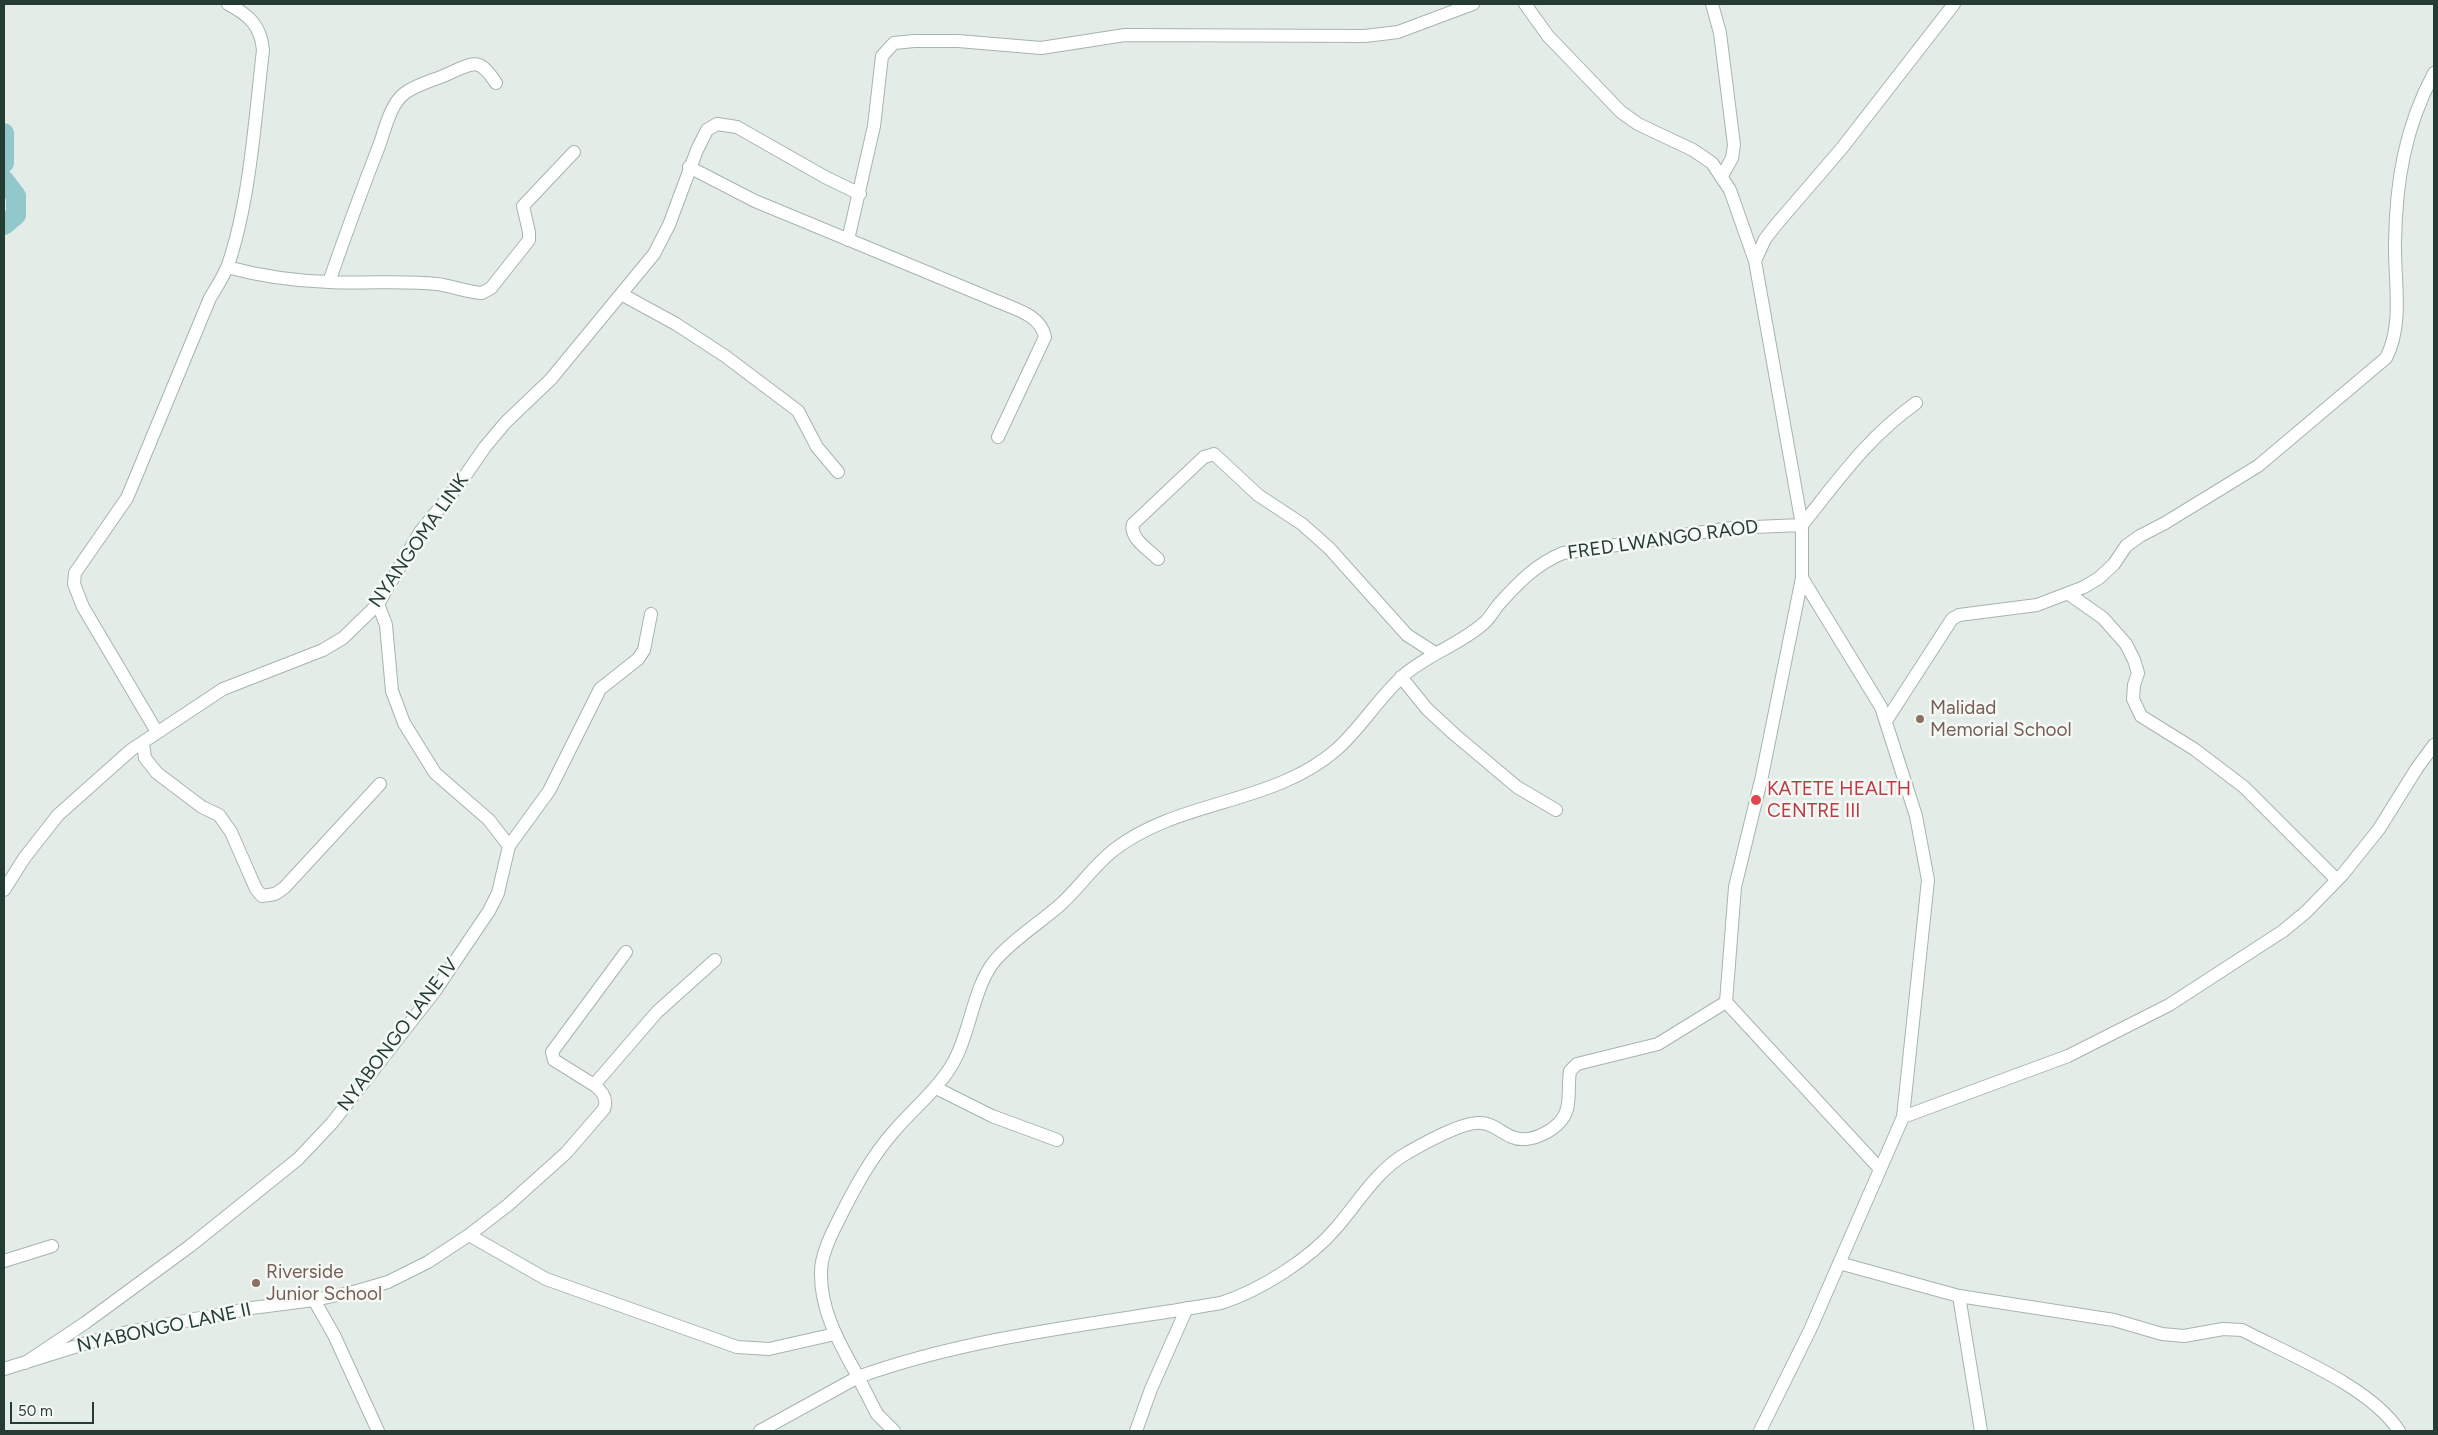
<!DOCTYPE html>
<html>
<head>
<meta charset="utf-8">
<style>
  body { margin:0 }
  #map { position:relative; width:2438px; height:1435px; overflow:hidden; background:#e4ece8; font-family:Figtree,sans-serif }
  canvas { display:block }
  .frame { position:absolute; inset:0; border:5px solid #253c34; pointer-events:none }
  .scale { position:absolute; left:10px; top:1402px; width:84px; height:22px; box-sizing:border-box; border:2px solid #253c34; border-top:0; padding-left:6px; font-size:15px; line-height:18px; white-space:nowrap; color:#253c34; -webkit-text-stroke:4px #f5f9f6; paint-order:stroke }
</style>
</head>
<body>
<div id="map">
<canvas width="2438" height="1435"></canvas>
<div class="frame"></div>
<div class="scale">50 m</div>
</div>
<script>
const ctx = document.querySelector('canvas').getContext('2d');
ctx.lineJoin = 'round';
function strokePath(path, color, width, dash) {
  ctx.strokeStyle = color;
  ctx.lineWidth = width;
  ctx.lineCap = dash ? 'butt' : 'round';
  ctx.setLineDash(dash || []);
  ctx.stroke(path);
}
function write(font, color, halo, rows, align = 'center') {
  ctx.font = font + ' Figtree,sans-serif';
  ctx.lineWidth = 5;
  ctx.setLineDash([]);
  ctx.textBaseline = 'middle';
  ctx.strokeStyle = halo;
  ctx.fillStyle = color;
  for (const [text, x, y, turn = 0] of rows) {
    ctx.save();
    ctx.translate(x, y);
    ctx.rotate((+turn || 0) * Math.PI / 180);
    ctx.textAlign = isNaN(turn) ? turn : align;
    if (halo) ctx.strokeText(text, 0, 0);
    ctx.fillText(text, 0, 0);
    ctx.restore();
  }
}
strokePath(new Path2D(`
  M4,133v30
  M4,180l12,16v19l-12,10`), '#92c8cc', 20);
const minor = new Path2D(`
  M1525,4l23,32 73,76 17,12 55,26 19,13 18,27 25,71
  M1712,4l8,29 14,112 -2,13 -10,18
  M689,167l66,34 244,101c19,8 42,14 46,35l-47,100
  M848,240l26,-114 8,-70 12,-13 20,-2h44l83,7 84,-13 240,1 33,-4 75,-28
  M227,267c33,9 68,14 102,15 36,2 72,-2 108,2 15,2 29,8 45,9l9,-5 38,-48v-8l-6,-26 51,-54
  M329,282c16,-46 32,-90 50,-136 6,-16 11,-42 26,-53 14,-10 31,-13 45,-20 26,-12 30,-14 46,10
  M623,295l53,29 49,32 73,55 19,36 21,25
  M1158,559c-10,-10 -29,-21 -25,-35l71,-67 10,-3 44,41 44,29 27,24 78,87 28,18
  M1802,578l-40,198 -27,111 -9,115 154,167
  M2069,594l34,24 23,26 8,16 4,13 -4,12 -1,14 8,17 53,33 50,38 93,93
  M378,604l8,21 6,66 12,32 31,50 54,47 20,26
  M1401,677l26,32 27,25 63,53 39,23
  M1886,721l66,-102 7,-4 78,-10 47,-18 15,-9 15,-14 12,-18 14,-10 25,-13 93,-57 128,-108c18,-34 8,-78 9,-116 1,-61 10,-115 39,-169
  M157,732l-74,-125 -9,-23 1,-11 52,-75 83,-200c6,-10 14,-22 18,-33 22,-64 27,-147 35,-215 -2,-24 -14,-35 -35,-46
  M143,743l2,15 12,15 45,34 17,8 12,17 25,57 6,7 13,-2 9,-6 96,-104
  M4,890l21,-33 33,-42 73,-65 92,-61 100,-39 20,-12 35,-34 42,-72 40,-49 25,-36 21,-25 45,-43 103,-125 15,-29 28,-75 10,-20 10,-6 20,3 88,50 35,17
  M594,1085l-40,-25 -2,-8 74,-100
  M936,1088l56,28 65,24
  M1903,1117l165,-61 101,-51 114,-74 23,-19 37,-38 36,-45 38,-61 17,-23
  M469,1235l77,44 191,68 32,2 66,-15
  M4,1261l48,-15
  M1839,1263l120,33 155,24 48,14 22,2 39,-7 19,1c48,25 129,57 157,101
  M1959,1296l22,135
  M314,1300l20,35 44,96
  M25,1363l60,-40 105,-77 108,-87 34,-36 103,-132 54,-80 9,-18 11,-47 40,-55 51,-102 38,-30 6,-9 7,-36
  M4,1369l83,-26 41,-11 124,-24 62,-8 43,-9 31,-9 40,-20 41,-27 39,-30 58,-52 38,-44c4,-11 -2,-18 -10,-24l63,-73 58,-52
  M760,1431l98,-54c-18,-33 -38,-66 -37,-105 0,-17 10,-37 17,-51 16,-32 33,-64 57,-91 18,-21 40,-38 55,-62 20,-31 22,-77 43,-105 15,-20 48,-41 67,-58 20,-18 34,-40 55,-56 66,-50 157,-44 221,-99 25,-22 43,-53 68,-75 24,-21 57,-31 80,-52 6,-5 10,-13 15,-19 19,-21 37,-40 64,-51l168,-25 71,-3c37,-46 65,-87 114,-122
  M894,1431l-17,-17 -19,-37c117,-42 241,-53 363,-74 40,-13 89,-44 116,-76 23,-27 39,-56 70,-74 16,-9 56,-32 74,-30 11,0 21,10 31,14 18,8 50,-8 55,-28 3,-11 1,-26 3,-38l7,-7 81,-20 68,-42
  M1136,1431l15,-42 36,-81
  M1760,1431l50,-101 93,-213 25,-237 -12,-64 -35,-109 -79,-129v-53l-47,-264 10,-22 10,-13 67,-78 112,-144`);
strokePath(minor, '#a7b4ae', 14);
strokePath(minor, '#fff', 12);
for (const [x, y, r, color] of [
  [1920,719,5,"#8d6e63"],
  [1756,800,6,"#e0444e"],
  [256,1283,5,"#8d6e63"]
]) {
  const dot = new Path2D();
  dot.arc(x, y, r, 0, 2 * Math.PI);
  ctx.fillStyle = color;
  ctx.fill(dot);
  strokePath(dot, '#f5f9f6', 2);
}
write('19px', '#253c34', '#f5f9f6', [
  ["FRED LWANGO RAOD",1663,540,-8],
  ["NYANGOMA LINK",419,541,-55],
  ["NYABONGO LANE IV",398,1035,-53],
  ["NYABONGO LANE II",164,1328,-12]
]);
write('19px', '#785e54', '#f5f9f6', [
  ["Malidad",1930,708],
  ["Memorial School",1930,730],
  ["Riverside",266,1272],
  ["Junior School",266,1294]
], 'left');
write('19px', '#be3a42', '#f5f9f6', [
  ["KATETE HEALTH",1767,789],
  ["CENTRE III",1767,811]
], 'left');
</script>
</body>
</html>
